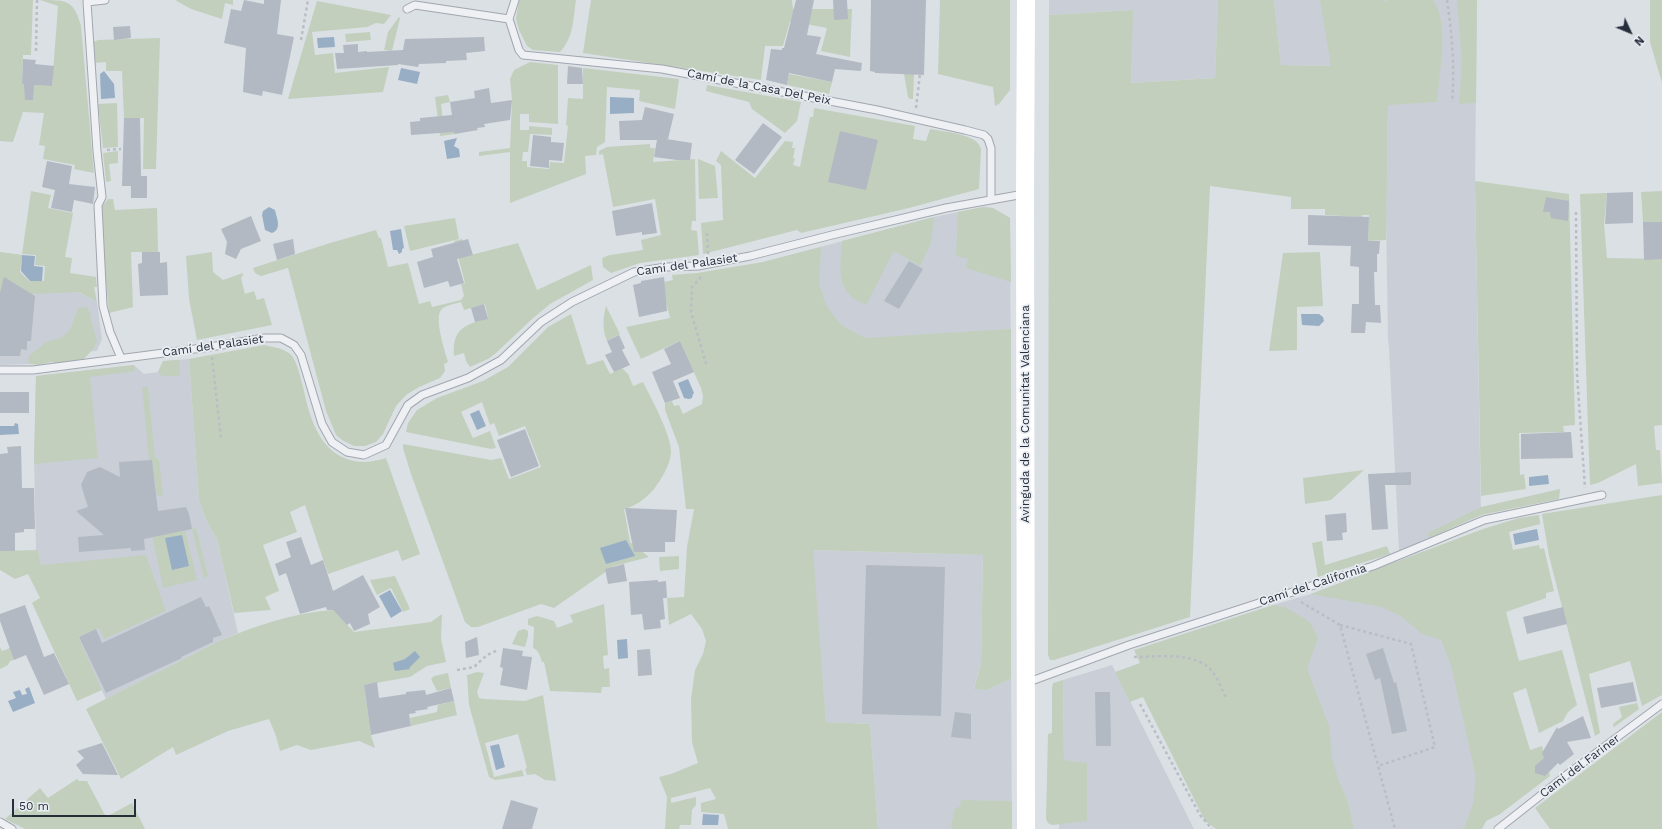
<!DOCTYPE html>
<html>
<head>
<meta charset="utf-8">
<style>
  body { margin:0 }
  #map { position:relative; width:1662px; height:829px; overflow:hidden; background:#dbe0e5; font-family:"Work Sans",sans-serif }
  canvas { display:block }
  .north { position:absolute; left:1610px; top:12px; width:40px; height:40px; -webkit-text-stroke:3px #eaeef3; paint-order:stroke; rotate:134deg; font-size:11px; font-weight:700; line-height:16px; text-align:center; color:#262e3b }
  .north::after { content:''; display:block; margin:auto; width:14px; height:18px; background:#262e3b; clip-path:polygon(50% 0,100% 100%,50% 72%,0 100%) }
  .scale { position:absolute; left:12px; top:799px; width:124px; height:18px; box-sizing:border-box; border:2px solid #262e3b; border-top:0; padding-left:5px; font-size:12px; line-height:14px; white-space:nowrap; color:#262e3b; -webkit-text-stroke:3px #eaeef3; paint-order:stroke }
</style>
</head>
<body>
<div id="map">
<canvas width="1662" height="829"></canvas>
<div class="north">N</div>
<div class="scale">50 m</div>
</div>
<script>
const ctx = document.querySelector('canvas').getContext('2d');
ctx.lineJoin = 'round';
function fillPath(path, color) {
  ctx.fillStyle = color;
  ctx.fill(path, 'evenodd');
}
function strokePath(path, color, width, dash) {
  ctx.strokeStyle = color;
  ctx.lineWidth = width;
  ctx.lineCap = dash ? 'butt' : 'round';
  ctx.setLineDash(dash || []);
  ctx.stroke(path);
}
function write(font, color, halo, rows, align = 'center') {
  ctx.font = font + ' "Work Sans",sans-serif';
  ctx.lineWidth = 3.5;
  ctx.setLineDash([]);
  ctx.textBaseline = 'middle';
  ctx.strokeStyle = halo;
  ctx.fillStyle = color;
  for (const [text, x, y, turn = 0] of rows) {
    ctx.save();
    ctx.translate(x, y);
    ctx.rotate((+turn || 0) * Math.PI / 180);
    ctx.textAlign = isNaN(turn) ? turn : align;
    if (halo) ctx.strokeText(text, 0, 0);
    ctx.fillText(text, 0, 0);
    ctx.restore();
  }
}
fillPath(new Path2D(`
  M1049,0h169l-3,78 -84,5 1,-73 -83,5z
  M1274,0h203l-2,181 6,334 -82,36 -10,-203 -1,-9 -2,-123 2,-111 -57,-39 -50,-1z
  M983,207l10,1 17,10 1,179 -244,20 -4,-155 171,-45z
  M0,252l22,3 -2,17 9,9 31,1 37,20 5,37 -5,12 -19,1 -41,12 -37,1z
  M189,359l10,141 8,22 10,17 21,94 -21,9 -111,57 -65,-134 -3,-14 -2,-1 -2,-92 2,-82 98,-11 10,9 14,-2 5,-11z
  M812,550l171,5 -2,109 -7,24 13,2 24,-11 1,150h-134l-8,-105 -44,-2z
  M1424,551l76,263 -14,7 -4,8h-140l-69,-224 38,-11z
  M1112,665l82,164h-135l-1,-69h6l-1,-80z`), '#cacfd7');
fillPath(new Path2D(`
  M0,0h33l-2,55h-8l-1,29 30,2 6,-80 -18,-6c27,0 34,0 41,26l13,147 -20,-4 1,-4 -32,-6 2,-13 -6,-1 5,-32 -21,-1 -10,30 -13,-1z
  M175,0h58v5l-8,-2 -3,16 -31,-10z
  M519,0h57c-3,19 -2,37 -16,52l-27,-2 -6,-4 -8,-16 -3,-11z
  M591,0h201l1,9h59l-2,48 -29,-6 6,-23 -37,-7 -7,25h-18l-4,34 -178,-27z
  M940,0h70v90l-11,14 -4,2 -2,-19 -55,-13z
  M1218,0h56l7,65 50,1 -11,-66h64v2l4,-2h45c17,23 6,74 4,102l-49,3 -2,135 -18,1 1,-26h-7v2l-37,-2v-6h-34v-12l-81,-11 -20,431 -136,43h-4l-2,-5 1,-640 84,-5 -2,73 84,-5z
  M1457,0h20l-1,103 -17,1 3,-41z
  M1650,0h12v83l-12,-41z
  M317,1l74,14 -7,9 -8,-1 -9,4 -55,5 3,23 18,-2 2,20 54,-6 -6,25 -95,7z
  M399,17l1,1 -8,33 -8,-1 4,-18z
  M370,32l1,8 -25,2 -1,-8z
  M160,38l-4,131h-13l1,-51h-20l-2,-47h-16v-9l-12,1 -1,-21 5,-2z
  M530,62l28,3v59l-29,-2v-8h-9v16h9v-4l23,2v7l-22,-1 -2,18h-5l-1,9h5v6l22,2 1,-7 14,1 4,-37 -2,-1 2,-27 15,1v-31l96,11 -4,30 -36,-8 1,-11 -33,-3 -2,55 -8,5 -1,8 -11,1 1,18 -76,29v-51l-31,4v-4l31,-4 2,-48 -2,-21 4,-9z
  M789,74l43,8 -3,12 -42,-9z
  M904,74h10l-1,25h-3l-2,-2z
  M707,85l94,17 -4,19 -12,12 -33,-24 -3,-7 -43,-11z
  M448,95l2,7 -9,2 3,27 10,-2 1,5 -15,2 -5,-39z
  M117,103l1,44 -15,1 -5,-44z
  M814,108l101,18 -2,13 13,2 4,-12c14,3 47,4 51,20l-2,40 -70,19 -108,25 -4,-3 -94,24 -2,-31 22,-3 -2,-55 -5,-4 5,-10 34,27 30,-37 8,1 -1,6h3l-2,10 2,1 -2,6 7,2 10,-50h3z
  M650,144v4h5l-2,14 42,-3 1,62h-4l-1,9 6,1 2,24 -59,8 -29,10 -8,-6 -1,-9 8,-3 33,-5 -2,-10 20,-5 -6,-36 -42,8 -10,-53 -4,1v-4l8,-4z
  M118,151v12l-9,1 2,17 -5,1 -3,-29z
  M698,159l17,7 3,32 -19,1z
  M1475,181l94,13 6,231 -12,1 1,6 -45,1 1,42 4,-1 2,15 -45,7z
  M31,191l20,4 -3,13 25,5 -8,44 7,1 -2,15 26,4 1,10h-3l3,15 -18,-10 -47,2 -32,-1v-41l22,3 -2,17 9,9h15l1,-15 -10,-1 1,-10 -14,-1z
  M1662,191v31h-19l-2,-30z
  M1607,193l-3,31 3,34 55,1v166l-8,1 2,24h4l2,33 -24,3 -2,-22 -38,19 -8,2 -10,-291z
  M108,199h5l2,11 42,-2 1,44h-27l2,55 -24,6 -6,-61 -1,-46z
  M983,207l10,1 17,10 1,64 -45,-14 2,-9 -12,-3 2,-44z
  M934,217l-3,26 -11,23 -26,-15 -28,54c-31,-12 -26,-35 -24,-64z
  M455,218l4,21 -49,12 -6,-25z
  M376,230l3,8h2l7,29 20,-4 11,41 11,-3 2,6 29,-7 3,-4 -3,-12 4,-1 -11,-42 8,-2 5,17 51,-13 19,47 54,-25 2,15 -43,24 -18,15 -36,34 -8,6 -18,8 -4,-6 -2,-8 -10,3c-2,-27 10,-31 34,-38l-3,-14 -21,6 -3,-8c-6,2 -16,3 -20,8 -7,9 4,41 7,52l-4,2 1,7 -5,7 -21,9 -13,8 -10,11 -13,28 -7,8 -11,4h-11l-12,-6 -6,-5 -10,-24 -38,-143 -27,8 -6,-3 -2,-5 77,-25z
  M821,247l-2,37 7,21 15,20 24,13 146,-9v350l-24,11 -13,-1 7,-25 2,-109 -170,-5 13,172 44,2 8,105h-150l-4,-15 -23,-2v-9l15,-4 -6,-11 -39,10v5l25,-6v8l-4,5 -1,15h-11l-1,4h-14l2,-32 -8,-20 12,-3 27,-11 -6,-21 -1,-43 4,-29 8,-16 3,-13 -4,-12 -11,-15 -22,11 -2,-27 17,-1 3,-50 7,-38h-8l-7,-62 -14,-37v-7l7,-2 2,5 5,-1 4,9 19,-10 1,-8 -2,-8 -21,-47 -39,18 -15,-32 44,-9 -5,-20 -1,-16 9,-2 -1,-5 25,-2 66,-11z
  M212,252l1,20 10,8 20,-7v2l-2,3 4,16 9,-3 3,9 7,-2 8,27 -75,15 -8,-41 -3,-43z
  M1320,252l3,54 -26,1v43l-28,1 14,-98z
  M606,306l14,28 -13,7c-5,-12 -4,-23 -1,-35z
  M87,307l3,6 1,7 6,21 -3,7 -10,11 -25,5 -8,-2 -12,3 -8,-1 -3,-2 1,-6 17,-14 15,-4 9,-8 8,-22z
  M571,314l16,51 16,-5 7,14 12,-6 6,6 5,12 10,-4c8,16 29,54 28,71 -1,12 -10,27 -17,36 -9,10 -18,17 -30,20l6,33 19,15 -35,9 -60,42 -13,-4 -63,23h-7l-6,-5 -54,-148 -8,-26v-4l88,16 10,-2 8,21 32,-12 -16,-41 -26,10 -5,-13 -4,2 -8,-23 -21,10 12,26 17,-7 6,17 -5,1 -85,-17 2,-9 9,-13 20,-12 46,-17 25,-14 40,-40z
  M264,345c8,2 21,3 28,11 6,8 8,21 11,31 6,28 15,62 44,72 12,5 27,3 39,-1l34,96 -18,7 -4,-11 -70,24 -23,-69 -15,7 7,20 -34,13 16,46 -14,6 6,13 -37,3 -17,-74 -10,-17 -8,-22 -10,-141z
  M179,360l1,16h-18l-4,-4 5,-11z
  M134,365l1,6 -45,6 8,81 -64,6 2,-88z
  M142,387h6l7,72h4l4,36 -6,1 -5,-36h-3z
  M1364,470l-33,30 -26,4 -2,-26z
  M1560,489l-1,10 -78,16 -52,23 -1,-5 53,-26z
  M1662,495v200l-20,11 -12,-45 -41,13 11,59 -5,3 -46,-180 -7,-42z
  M1539,515l1,9 -31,8 4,18 26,-5 1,4 4,-1 10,43 -8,2v5l-40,14 13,49 43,-11 15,55 -9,7 -5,9 -24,12 -13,-45 -13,5 17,57 12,-4 8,30 -50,38 -14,7 -4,8h-20l3,-3 8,-22 3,-27 -25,-112 -10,-25 -19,-6 -20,-17 -20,-10 -71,-13 172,-65 36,-11z
  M150,524l12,11 23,-5 12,50 -34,8z
  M196,528l12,48 -4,2 -12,-49z
  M1322,541l3,24 62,-19 3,8 -72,23 -6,-34z
  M38,550l3,15 105,-10 20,56 -62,28 -5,-11 -21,9 24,53 -25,11 -45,-98 8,-5 -12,-24 -13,5 -15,-9v-19z
  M679,556v13l-19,2 -1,-14z
  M395,576l15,33 -7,3 -12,-24 -14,7 -7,-15z
  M604,604l4,51 -5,1 1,13 5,-1 1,19h-8l-1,6 -51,-2 -6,-29h-2c-2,-6 -3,-12 -9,-14l1,-21 -6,-2v-6l9,-3 17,5 3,7 16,-6 -3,-7z
  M1273,605l12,2 25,15 8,16 -11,31 22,57 3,32 6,21 9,20 7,30h-138l-11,-8 -62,-124 -13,5 -15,-30 25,-9 -6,-13z
  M333,610l21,22 77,-10 11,-8 -1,25 5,23 -19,4 -17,11 -46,8 7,50 4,13 -16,-7 -48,9 -14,-5 -17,6 -4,-15 -7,-17 -41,12 -52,24 -3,-8 -52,32 -35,-70 131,-67c37,-16 75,-29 116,-32z
  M524,629l4,2v5l-3,11 -13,-3 6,-13z
  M0,647l2,4 8,-3 4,12 -4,1 -2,4 -8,4z
  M477,672l7,1 -7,19 2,6 5,1 41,2 18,-6 13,86 -11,-1 -10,-6 -8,1 -2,-6 2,-1 -9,-34 -33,9 9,34 28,-7 2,6 -29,4 -6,-3 -20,-72 -2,-30z
  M448,673l3,15 -14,3 -6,-12 3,-3z
  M1063,680l1,80 23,3v58l-35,4 -4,-2 -2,-4 2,-85 4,-1v-45l1,-5z
  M454,701l3,14 -46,11 -1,-8 27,-6 1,-7z
  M1637,703l2,6 -25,18 -1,-3 9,-7 -3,-10z
  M1662,712v117h-112l-15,-21z
  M77,779l2,2h8l19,36 26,-14 13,26h-120l-20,-10 35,-31 8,10z
  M961,800l51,1v28h-59l-2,-4 4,-16 5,-3z`), '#c2cfbd');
fillPath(new Path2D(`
  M334,37l1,10 -17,1 -1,-10z
  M401,68l19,4 -3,12 -19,-4z
  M104,71l10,13 1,14 -14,1 -1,-25z
  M610,97l24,1v15l-24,1z
  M457,138l-3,8 5,3 1,8 -13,2 -3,-18z
  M269,207l6,3c2,9 7,19 -3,23l-7,-3 -3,-15 1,-4z
  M401,229l3,19 -2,1v3l-3,2 -2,-4h-4l-3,-19z
  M22,255l13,1 -1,10 9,1 -1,14h-12l-9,-10z
  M1301,314h18l4,3 1,4 -5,5 -17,-1z
  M688,379l6,14 -1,1 -1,4 -3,1 -5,-1 -6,-15z
  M479,410l7,16 -9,4 -7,-16z
  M15,423l3,1 1,10 -19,1v-9h14z
  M1548,475l1,9 -20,2v-9z
  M1537,529l2,11 -24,5 -2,-11z
  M182,535l7,31 -17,4 -7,-32z
  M626,540l9,16 -29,8 -6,-16z
  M390,590l12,21 -11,7 -12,-22z
  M627,639l1,19 -10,1 -1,-19z
  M415,651l5,6 -11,11 1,1 -15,2 -2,-8 12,-4z
  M29,687l6,16 -22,9 -5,-11 8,-3 -3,-6 7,-2 2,5 5,-1 -2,-5z
  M499,744l6,23 -9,3 -6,-24z
  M703,814l16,1 -1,10h-16z`), '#97aec5');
fillPath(new Path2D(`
  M244,0l20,4v-4h17l-4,34 17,3 -12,58 -19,-4 -1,5 -19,-4 3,-44 -22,-5 7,-34 10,2z
  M796,0h18l-7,35 14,2 -5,17 46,9 -1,8 -26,-2 -3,13 -43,-9 -2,12 -21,-5 5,-31 11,1v-2h2z
  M833,0h14l1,19 -14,1z
  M871,0h55l-2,75 -49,-2v-1l-5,-1z
  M130,26l1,12 -17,2 -1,-13z
  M484,37l1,14 -19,2 1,7 -21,1v2l-27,1 -1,3 -20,-3v1l-61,4 -2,-16h9l-1,-8 15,-1v8l9,-1v1l36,-2 2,-11z
  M23,59l13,1 -1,4 19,2 -2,20 -18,-1 -1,15h-8l-1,-16h-2z
  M568,66l14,2 1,16h-16z
  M489,88l2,15 21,-3 -2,20 -26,4 1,3 -8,1 1,2 -23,4 -1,-2 -43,3 -1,-13 10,-1v-3l32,-3 -2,-13 25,-4 -1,-7z
  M645,107l29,7 -6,25h-2l26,4 -2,17h-13l-23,-3 3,-17h-37l-1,-19 23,-1z
  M124,118h16l1,58h6v22h-16v-12h-9z
  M763,123l19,14 -28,37 -19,-14z
  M840,131l38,9 -12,50 -38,-8z
  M533,135l18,2v5l13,1 -2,18 -13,-1v8l-19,-2z
  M47,161l25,5 -3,18 26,3 -2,17 -19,-4 -2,12 -21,-4 4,-18 -13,-3z
  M1633,192v31l-28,1 2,-31z
  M1546,197l23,4 -1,20 -17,-3 -1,-6h-7z
  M652,203l5,30 -15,2v-3l-26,4 -4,-25z
  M1308,215l61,2 -1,24h12l-1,13h-2v18h-3l1,33h5l1,18 -15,-1 -1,11h-14l1,-29h7v-37l-9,-1 1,-20 -43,-1z
  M251,216l10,25 -20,8 -5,10 -11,-5 2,-12 -6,-13z
  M1643,222h19v37l-18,1z
  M293,239l2,15 -18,6 -4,-16z
  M468,239l5,16 -16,4 7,24 -14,4 -2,-6 -24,7 -7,-26 16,-5 -2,-8z
  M142,252h18v11l7,-1 1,33 -28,1 -2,-32 4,-1z
  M909,261l14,8 -24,40 -15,-8z
  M4,277l31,19 -4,45h-4v9l-6,-1 -1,7h-20v-63z
  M664,277l3,34 -28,6 -6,-32 8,-2v-2z
  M484,304l4,15 -13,3 -4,-14z
  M619,335l6,13 -3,2 8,15 -16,7 -9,-17 7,-3 -5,-11z
  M680,341l14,31 -21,9 7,17 -15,5 -13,-31 19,-8 -7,-15z
  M0,392h29v21h-29z
  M525,429l14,37 -28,11 -14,-37z
  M1571,432l2,26 -52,1v-25z
  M21,446l1,42h12l1,41h-11v3l-9,1v18h-15v-97l8,-1 -1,-6z
  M152,460l6,51 28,-4 3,7 3,15 -48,10 1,11 -14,1v-3l-52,4 -1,-15 26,-2 -28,-24 12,-4 -7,-22 6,-13 13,-5 20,10 -1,-15z
  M1411,472v13h-26l3,44 -16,1 -4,-56z
  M625,508l52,2 -2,32h-10v10h-31z
  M1346,513l1,19 -5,1 1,7 -16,1 -2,-26z
  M301,537l10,28 12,-5 10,31 30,-16 17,32 -12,7 2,10 -16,7 -4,-8 -3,2 -14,-15h-6l-1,-3 -26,7 -14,-41 -7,3 -4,-12 16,-7 -5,-15z
  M624,564l3,17 -19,3 -3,-15z
  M866,565l79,2 -4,149 -79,-2z
  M658,580v2l8,-1 1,17h-4l2,21 -5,1 1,8 -17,2 -2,-16 -11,1 -2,-33z
  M201,597l5,10 3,-1 13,29 -9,3v4l-32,15 1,1 -76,35 -27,-56 17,-8 6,14z
  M25,605l19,52 10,-4 15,31 -25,11 -18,-40 -12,5 -14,-39v-7z
  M1563,607l4,17 -40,10 -4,-17z
  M477,637l2,18 -13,3 -1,-16z
  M503,648l20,3 -1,5 10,1 -5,33 -27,-5 3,-17 -3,-1z
  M1383,648l11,35 2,-1 11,49 -15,3 -12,-56 -5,2 -9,-26z
  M650,649l2,26 -14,1 -1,-26z
  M377,682l2,16 27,-4v-2l19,-2 1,5 25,-7 3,13 -27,6 1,2 -13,2 1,2 -7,1 2,12 -40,9 -7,-50z
  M1633,682l4,19 -36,7 -4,-20z
  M1095,692h15l1,54h-15z
  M955,712l16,2v25l-20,-2z
  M1583,716l8,22 -24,4 7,12 -14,11 -2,-2 -13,13 -10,-3v-7l9,-8 -2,-5 15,-26 1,2z
  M102,743l16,32 -35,-1 -7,-9 8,-7 -7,-7z
  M511,800l27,8 -6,21h-30z`), '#b3b9c2');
const lane = new Path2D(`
  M105,0l-18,2 10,149 5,46 -4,8 5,101 7,26 11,26
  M515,0l-6,19 10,31 4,5 139,14 215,41 88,20 19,5 4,4 3,9v51
  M407,9l8,-4 94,14
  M0,370h33l177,-23 54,-9h17l13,7 7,10 21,69 10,18 15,10 17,3 22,-10 22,-40 14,-10 46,-17 33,-18 40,-38 31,-20 62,-30 32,-5 32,-1 52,-10 82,-21 114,-27 78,-14
  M1026,683l103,-38 244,-79 111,-46 118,-25
  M0,822l12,7
  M1498,829l71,-56 93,-69`);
strokePath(lane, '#a1a7af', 9);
strokePath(new Path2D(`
  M1447,0c5,34 8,67 5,102
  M301,40l7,-40
  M36,51l1,-51
  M916,108l4,-34
  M107,150l14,-1
  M1576,212l1,162 8,114
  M707,233l1,21
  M701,277l-9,10 -1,25 15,52
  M212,357l9,82
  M1301,602l39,23 55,204
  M1340,625l71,19 24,103 -57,19
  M1134,657c24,0 61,-6 78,14 6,8 10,19 15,28
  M457,670l17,-3 13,-12 11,-5
  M1140,704l60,111 12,14`), '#babec4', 2.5, [3, 3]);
strokePath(lane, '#eef0f4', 7);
strokePath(new Path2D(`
  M1026,829l-1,-635 1,-194`), '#fff', 18);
write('12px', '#262e3b', '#eaeef3', [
  ["Camí de la Casa Del Peix",759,87,11],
  ["Camí del Palasiet",687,265,-8],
  ["Camí del Palasiet",213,346,-8],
  ["Avinguda de la Comunitat Valenciana",1025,414,-90],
  ["Camí del California",1313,585,-18],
  ["Camí del Fariner",1580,766,-37]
]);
</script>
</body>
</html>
